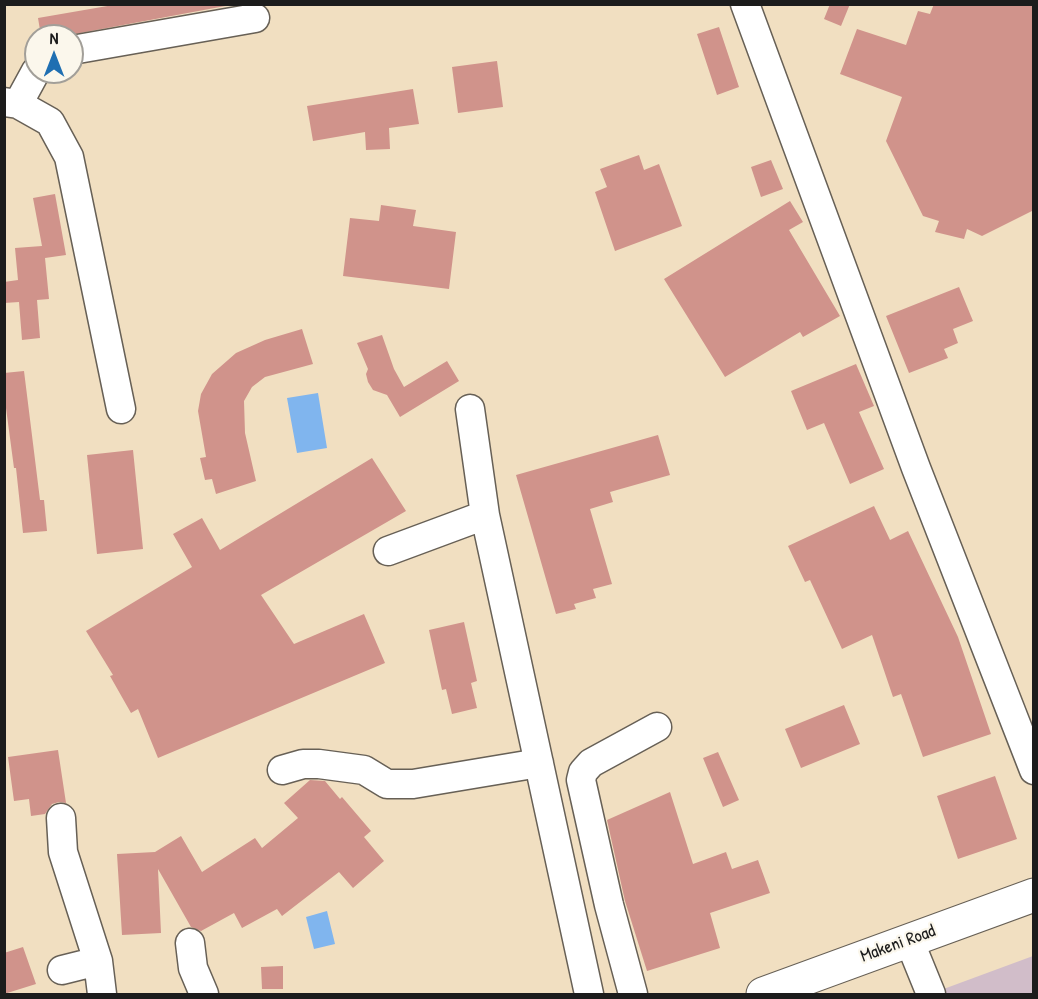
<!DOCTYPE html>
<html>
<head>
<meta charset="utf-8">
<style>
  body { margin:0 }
  #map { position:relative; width:1038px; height:999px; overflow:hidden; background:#f1dfc1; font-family:"Patrick Hand",sans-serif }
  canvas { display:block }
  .frame { position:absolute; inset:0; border:6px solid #1c1c1c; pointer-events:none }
  .north { position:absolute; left:24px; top:24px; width:60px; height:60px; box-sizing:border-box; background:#fbf7ec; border:2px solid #a29f99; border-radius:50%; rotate:0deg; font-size:16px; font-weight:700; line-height:24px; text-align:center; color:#1c1c1c }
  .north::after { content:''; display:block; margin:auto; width:21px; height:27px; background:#1f6fb2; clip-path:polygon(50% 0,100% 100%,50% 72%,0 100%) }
</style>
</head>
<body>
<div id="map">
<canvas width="1038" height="999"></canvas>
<div class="frame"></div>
<div class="north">N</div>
</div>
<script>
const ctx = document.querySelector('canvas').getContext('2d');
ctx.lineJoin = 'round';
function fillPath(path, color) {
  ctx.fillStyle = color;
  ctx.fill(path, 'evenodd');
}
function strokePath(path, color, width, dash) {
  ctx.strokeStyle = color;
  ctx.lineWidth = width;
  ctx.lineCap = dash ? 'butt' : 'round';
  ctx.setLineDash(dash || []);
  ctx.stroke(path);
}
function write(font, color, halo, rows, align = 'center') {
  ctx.font = font + ' "Patrick Hand",sans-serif';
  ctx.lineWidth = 4.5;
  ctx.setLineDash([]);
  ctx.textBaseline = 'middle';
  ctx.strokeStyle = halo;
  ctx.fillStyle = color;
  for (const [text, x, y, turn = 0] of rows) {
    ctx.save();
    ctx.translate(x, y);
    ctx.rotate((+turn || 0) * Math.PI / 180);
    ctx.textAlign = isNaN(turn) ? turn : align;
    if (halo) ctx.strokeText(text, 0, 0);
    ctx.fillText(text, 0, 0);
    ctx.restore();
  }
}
fillPath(new Path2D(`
  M1033,956v38h-103z`), '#d1bdc9');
fillPath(new Path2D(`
  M318,393l9,55 -30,5 -10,-55z
  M327,911l8,33 -21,5 -8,-32z`), '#80b5ee');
fillPath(new Path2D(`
  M119,4h117l-172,32h-23l-3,-18z
  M830,4h20l-9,22 -17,-7z
  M934,4h100v206l-52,26 -15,-7 -3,10 -29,-7 4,-11 -16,-5 -37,-75 16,-44 -62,-23 17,-45 49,16 12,-34 12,3z
  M719,27l20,60 -22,8 -20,-61z
  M497,61l6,46 -45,6 -6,-46z
  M413,89l6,35 -30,4 1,21 -24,1 -1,-18 -52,9 -6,-35z
  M639,155l5,15 15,-6 23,62 -67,25 -20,-59 12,-5 -7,-18z
  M771,160l12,29 -22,8 -10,-30z
  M55,194l11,61 -21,3 4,41 -12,1 3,38 -18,2 -3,-38 -15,1v-21l14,-2 -3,-32 27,-2 -9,-48z
  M790,201l13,21 -14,8 51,86 -37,21 -3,-5 -75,45 -61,-98z
  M381,205l35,5 -3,16 43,6 -7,57 -106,-13 7,-58 29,3z
  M959,287l14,34 -20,8 5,14 -14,6 4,9 -39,15 -23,-57z
  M302,329l11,35 -48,13 -13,10 -8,14 1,32 11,48 -40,13 -4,-15 -7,1 -5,-22 6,-1 -8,-46 3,-17 11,-20 24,-21 29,-13z
  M382,335l12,34 10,18 43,-26 12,20 -59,36 -13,-22 -14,-5 -5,-8 -2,-8 2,-5 -11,-26z
  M856,364l18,42 -15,6 25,57 -34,15 -26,-61 -17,7 -16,-39z
  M24,371l16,129h4l3,31 -24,2 -7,-65h-2l-8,-60 -2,-35z
  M658,435l12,40 -60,17 3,10 -23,7 22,75 -19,5 3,9 -22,6 2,5 -20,5 -40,-139z
  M133,450l10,99 -46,5 -10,-99z
  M372,458l34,53 -145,84 33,49 70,-30 21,49 -227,95 -20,-49 -7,4 -21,-37 3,-1 -27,-44 106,-64 -19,-33 29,-16 18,32z
  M874,506l16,34 18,-9 50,106 33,97 -68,23 -22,-63 -8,3 -21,-62 -30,14 -32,-69 -5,2 -17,-36z
  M464,622l13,59 -6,2 6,25 -25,6 -6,-25 -4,1 -13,-60z
  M844,705l16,39 -59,24 -16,-39z
  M58,750l8,53 -7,-1 -7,2 -7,10 -14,2 -2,-17 -15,2 -6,-44z
  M718,752l21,48 -16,7 -20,-49z
  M995,776l22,63 -59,20 -21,-63z
  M310,780l15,1 15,18 2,-2 29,34 -7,6 20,24 -31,27 -14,-16 -57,44 -5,-7 -35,19 -8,-15 -33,18 -10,-4 -33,-58 3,64 -39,2 -5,-81 38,-2 26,-16 21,36 53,-34 7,10 36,-30 -14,-15z
  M670,792l23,72 33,-12 6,17 26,-9 12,33 -60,20 10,35 -73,23 -22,-70 -18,-81z
  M23,947l13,37 -32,10v-41z
  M283,966v23h-21l-1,-22z`), '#d0938b');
const minor = new Path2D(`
  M745,4l171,464 118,302
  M72,50l183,-32
  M4,102l14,2 32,18 19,35 52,252
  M18,104l18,-33
  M470,409l15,106 104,479
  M388,551l97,-36
  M282,770l21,-6h16l45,6 23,14h26l126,-21
  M61,818l2,34 35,109
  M909,940l22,54
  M190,943l3,25 11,26
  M62,970l36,-9 4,33
  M633,994l-24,-89 -28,-125 2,-8 8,-9 66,-36`);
const major = new Path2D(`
  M763,994l271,-99`);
strokePath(minor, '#676056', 31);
strokePath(major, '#676056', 35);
strokePath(minor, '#fff', 28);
strokePath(major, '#fff', 33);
write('18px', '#1c1c1c', '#fbf7ec', [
  ["Makeni Road",898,944,-20]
]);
</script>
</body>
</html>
